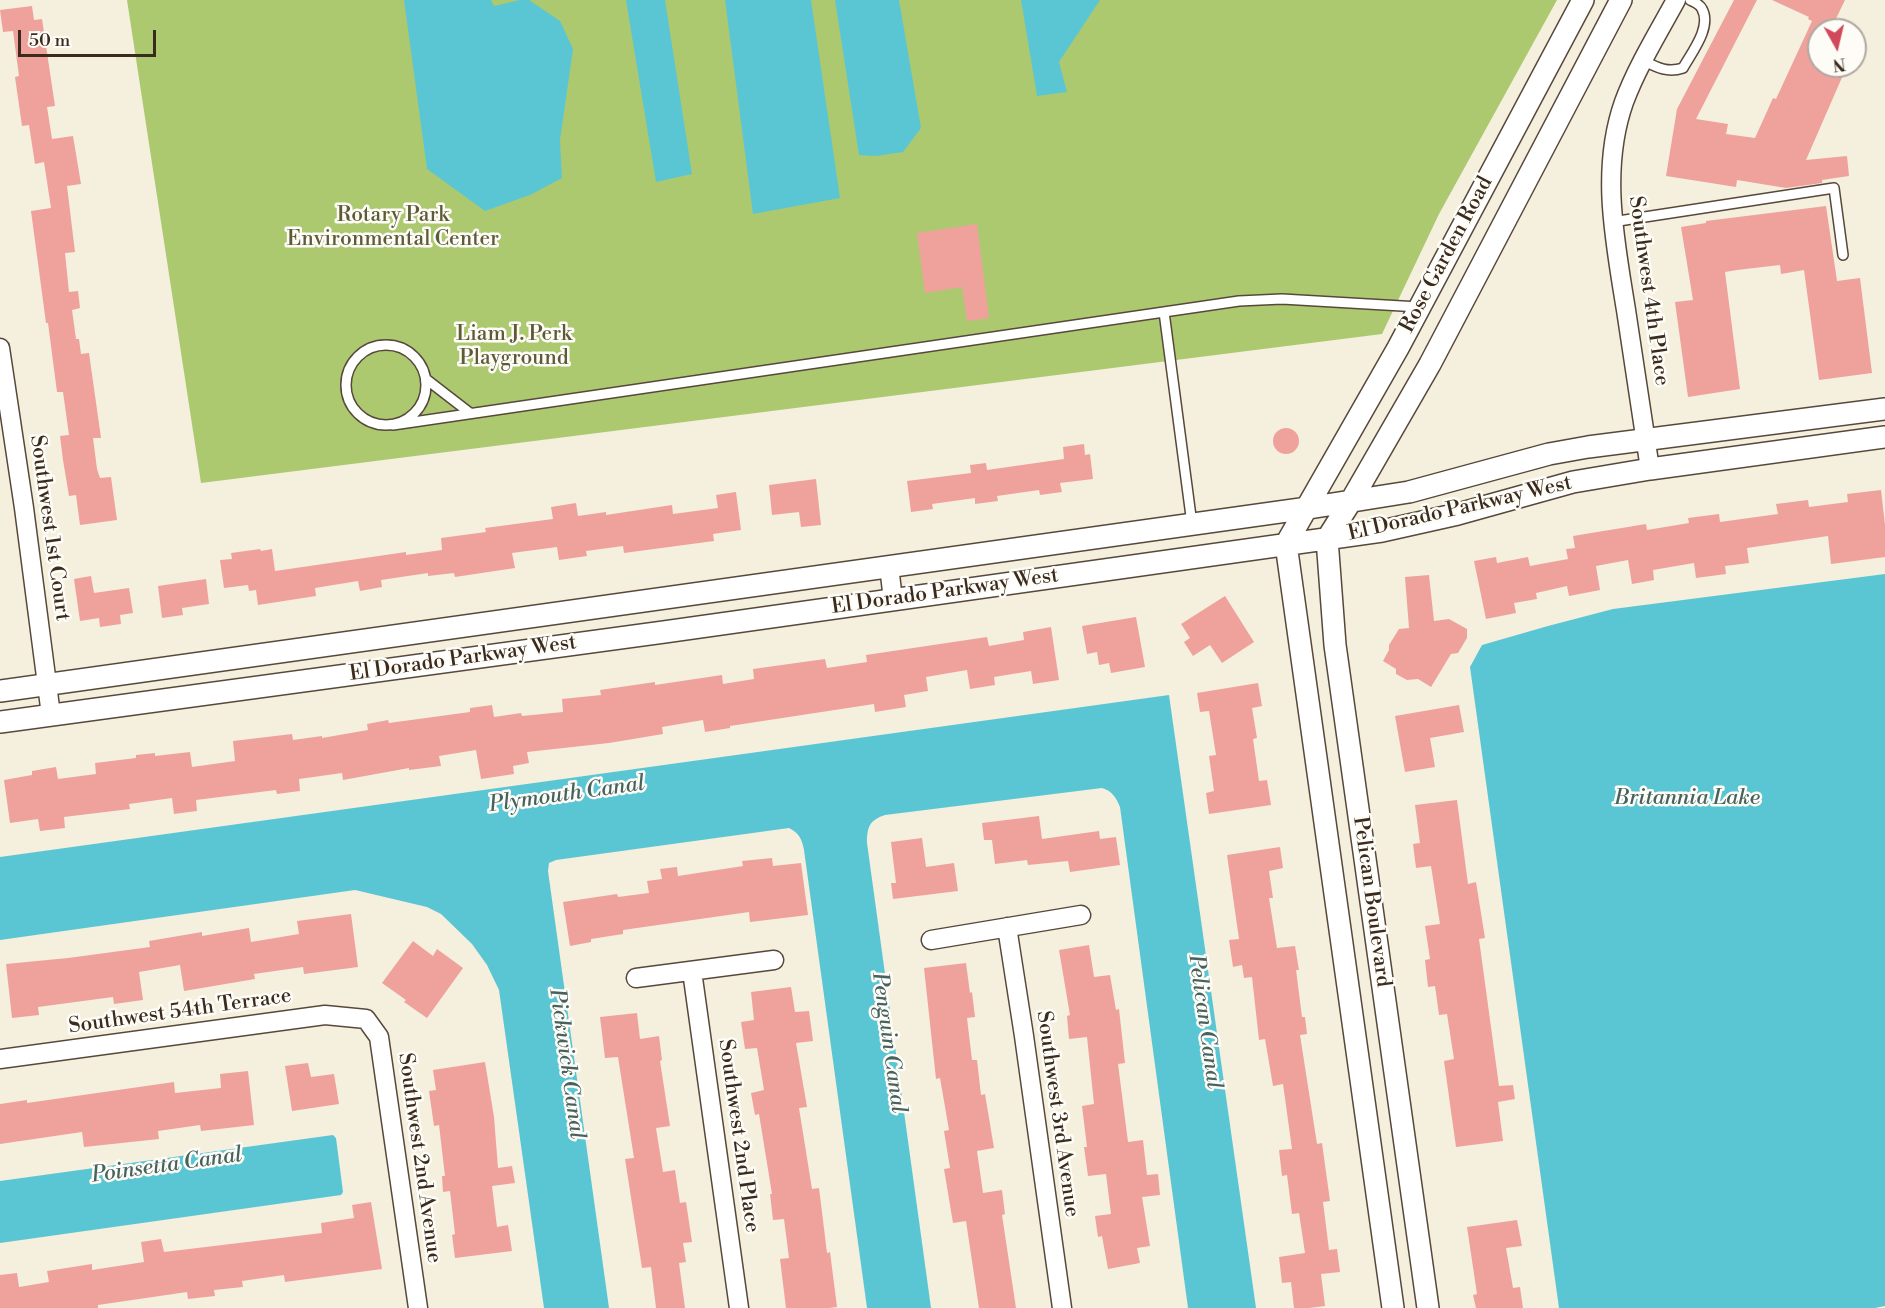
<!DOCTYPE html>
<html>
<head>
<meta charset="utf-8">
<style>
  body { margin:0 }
  #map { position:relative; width:1885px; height:1308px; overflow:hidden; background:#f5efdd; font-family:"Libre Bodoni",serif }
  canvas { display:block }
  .north { position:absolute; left:1807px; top:18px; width:60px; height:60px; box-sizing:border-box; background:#fdfcf7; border:2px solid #afa8a0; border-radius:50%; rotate:172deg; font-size:16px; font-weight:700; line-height:24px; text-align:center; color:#3b2a1e }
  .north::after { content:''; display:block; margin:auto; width:21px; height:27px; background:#d1495b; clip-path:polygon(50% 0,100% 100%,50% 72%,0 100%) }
  .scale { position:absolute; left:18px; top:30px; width:138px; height:27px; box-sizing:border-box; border:3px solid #3b2a1e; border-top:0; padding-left:8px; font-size:18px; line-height:21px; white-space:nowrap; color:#3b2a1e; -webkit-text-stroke:4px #fdfcf7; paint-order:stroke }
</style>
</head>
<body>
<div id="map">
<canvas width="1885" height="1308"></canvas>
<div class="north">N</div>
<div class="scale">50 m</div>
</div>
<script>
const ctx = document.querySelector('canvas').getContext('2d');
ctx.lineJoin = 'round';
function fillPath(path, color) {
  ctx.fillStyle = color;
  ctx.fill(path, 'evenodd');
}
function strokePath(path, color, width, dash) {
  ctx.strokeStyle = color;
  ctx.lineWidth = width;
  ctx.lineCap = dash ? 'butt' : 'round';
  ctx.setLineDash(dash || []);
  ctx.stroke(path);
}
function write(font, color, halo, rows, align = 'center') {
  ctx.font = font + ' "Libre Bodoni",serif';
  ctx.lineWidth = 5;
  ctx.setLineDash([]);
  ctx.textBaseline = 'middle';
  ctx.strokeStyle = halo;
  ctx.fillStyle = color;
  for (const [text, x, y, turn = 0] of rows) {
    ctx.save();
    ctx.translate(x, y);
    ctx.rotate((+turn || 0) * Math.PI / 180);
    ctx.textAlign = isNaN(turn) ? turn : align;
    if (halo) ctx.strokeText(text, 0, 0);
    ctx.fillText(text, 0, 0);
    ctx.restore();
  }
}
fillPath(new Path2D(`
  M127,0h1430l-118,214 -57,120 -1181,149z`), '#acc970');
fillPath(new Path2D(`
  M404,0h87l3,6 26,-6h9l31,21 13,28 -13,91 2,38 -32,17 -45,16 -58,-42z
  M626,0h39l27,174 -36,8z
  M725,0h86l29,198 -87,16z
  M835,0h64l22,128 -18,24 -27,4 -17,-1z
  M1021,0h79l-41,62 8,30 -30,4z
  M1885,574v732l-10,2h-316l-89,-641 12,-22 66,-19 65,-17z
  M1169,695l87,613h-68l-68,-501c-4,-10 -8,-16 -18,-19l-217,27c-16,5 -18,13 -18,28l64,465h-64l-63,-458c-2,-11 -5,-17 -15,-22l-233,32 -7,3 -1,8 61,437h-65l-45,-318 -12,-25 -15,-21 -31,-30 -14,-7 -72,-17 -355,50v-83z
  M333,1135l3,3 7,54 -2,3 -341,48v-62z`), '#5ac6d4');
fillPath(new Path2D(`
  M1734,0h23l-61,119 32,5 -2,10 29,4 18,-40 3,1 36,-78 -4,-2 1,-2 -37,-17h73l-14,29 -12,-5v42h28l-41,94 41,-4 2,20 -27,4v3l-36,5 -49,-8 -1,7 -70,-11 11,-67z
  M32,6l2,14 8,-1 13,87 -8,1 5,32 21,-3 8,48 -14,2 8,66 -10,1 4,39 9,-1 2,17 -8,2 4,29h3l2,15 8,-1 12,85h-8l4,31 3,9 11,-1 6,43 -37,5 -4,-30 -7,1 -6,-36 -3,-24 9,-1 -6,-43h-6l-9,-69h-2l-15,-112 20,-3 -7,-46 -9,2 -6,-39 -7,1 -7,-49 4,-1 -6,-45 -10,1 -3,-22z
  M1826,206l11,75 23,-3 12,95 -53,7 -15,-110 -23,4 -1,-9 -43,5 -12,2 15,117 -52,8 -13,-95 18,-2 -12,-73 25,-4v-2z
  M977,224l12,94 -22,3 -5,-34 -37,6 -8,-60z
  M1273 441a13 13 0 1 1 26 0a13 13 0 1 1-26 0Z
  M1084,444l1,11 5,-1 3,25 -33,4 2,9 -22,3 -1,-5 -42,6 1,5 -23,3v-6l-43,6 1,5 -22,3 -4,-31 64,-8 -1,-8 16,-2 1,7 77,-11 -1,-12z
  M816,479l5,46 -20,2 -2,-15 -27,3 -3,-30z
  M1881,490l4,35v32l-54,7 -3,-28 -81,12 2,15 -24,3 1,8 -30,4 -2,-15 -41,7 1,10 -22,4 -4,-24 -32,6 4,24 -31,6 -2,-10 -31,7 1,6 -23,4 2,10 -30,6 -12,-58 22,-4 1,6 31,-6 2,9 38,-7 -2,-10 9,-1 -2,-12 73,-12 1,6 42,-7 -1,-5 31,-4 1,8 58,-8 -2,-10 32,-4 1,7 39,-5 -1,-8z
  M736,492l5,38 -28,4 1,7 -90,12 -1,-7 -37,5 1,5 -28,4 -2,-13 -45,6 3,15 -60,9 -1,-4 -26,3v-3l-47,7 1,7 -22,4 -2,-10 -43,7 1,8 -58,9 -2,-15 -7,1 -1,-6 -24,3 -4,-28 12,-1 -1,-6 29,-4 1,2 11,-2 3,22 131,-19v3l36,-5 -1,-12 45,-6 -1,-4 68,-9 -2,-12 25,-4 2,13 28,-4v3l66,-10 1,9 45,-6 -2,-13z
  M1429,575l5,46 15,-2 18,10v9l-9,15 -7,1 -20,33 -13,-8 -11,1 -11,-6v-5l-13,-8 6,-11v-5l10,-16 10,-1 -4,-51z
  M91,576l3,17 35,-5 4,25 -13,2 1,9 -21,3 -1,-9 -19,3 -6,-42z
  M206,579l3,25 -27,4 1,7 -21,3 -4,-32z
  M1225,596l29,46 -32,21 -12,-18 -17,11 -9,-14 6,-4 -9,-14z
  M1136,617l9,50 -34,6 -2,-10 -10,2 -2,-13 -10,2 -5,-28z
  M1051,627l8,53 -26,4 -2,-13 -37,6 1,8 -25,4 -3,-19 -41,7 2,14 -24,4 2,12 -31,5 -1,-8 -144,22v2l-25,4 -2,-12 -41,7 1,7 -54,9 -82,9 2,11 -16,3 1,8 -33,5 -5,-29 -37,6 2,10 -32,4v-2l-66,12 -1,-7 -43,6 1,12 -23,3 -1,-4 -80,10 1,11 -23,3 -2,-16 -43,6 1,5 -66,8 1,11 -25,3 -2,-12 -28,4 -6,-43 28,-5v-4l24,-4 2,12 38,-5 -1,-11 41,-5v-3l19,-2v3l35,-4 2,15 43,-6 -2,-20 59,-7 1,6 29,-4v2l46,-8 -1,-6 21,-4 1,3 81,-11v-4l22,-3 2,12 27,-4 1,3 41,-4 -1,-13 39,-4 -1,-5 55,-8v3l67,-10 1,9 31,-5 -1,-10 72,-10 2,9 40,-6 -1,-7 121,-18 2,9 35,-6 -1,-8z
  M1258,683l4,23 -10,2 5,30 -4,1 6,42 8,-1 4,25 -62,9 -3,-21 8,-2 -5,-35 7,-1 -7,-44 -9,1 -3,-19z
  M1459,705l5,27 -34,6 5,29 -30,5 -10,-56z
  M1457,800l11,84 8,-2 9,56 -6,1 20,147 14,-1 2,14 -17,3 5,39 -47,6 -12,-86 10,-2 -7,-45 -8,1 -4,-29 -7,1 -3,-27 5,-1 -5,-33 15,-2 -9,-58 -15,2 -3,-24 7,-1 -5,-38z
  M1039,816l3,23 57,-8 1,8 16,-2 4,28 -50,7 -2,-11 -40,4 -1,-5 -32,4 -3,-24h-8l-2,-17z
  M922,838l4,29 28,-4 4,28 -65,8 -2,-16h5l-5,-41z
  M1280,847l3,21 -14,3 4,27h-4l8,50 18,-2 4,24h-3l6,47h3l2,17 -7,1 17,109 5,-1 8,58 -7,1 6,48 8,-1 3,23 -19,2 4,32 -16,2h-15l-3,-26 -9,1 -3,-26 26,-4 -6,-40 -7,1 -5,-39 -5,1 -3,-26 13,-1 -9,-65 -10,2 -8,-47 -6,1 -7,-63 -8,1 -2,-13 -9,2 -4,-27 10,-1 -12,-84z
  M772,858l1,8 28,-3 7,52 -58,7 -1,-10 -126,18v4l-32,5v3l-21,4 -7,-44 54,-8 1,3 31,-4 -2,-12 15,-2 -2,-10 17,-2 1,9 65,-10 -1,-5z
  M351,914l7,53 -54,7 -1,-7 -49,7 1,5 -71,12 -4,-26 -41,7 4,28 -29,4 -1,-7 -75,10 1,8 -27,3 -6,-54 62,-6 82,-11 -1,-6 53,-9v4l47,-8 2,14 48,-8 -2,-13z
  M413,941l20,15 4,-7 26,19 -36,50 -23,-16 2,-2 -24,-17z
  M1089,945l5,32 16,-2 6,35 3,-1 6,54 -7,1 10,78 15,-2 4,35 11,-1 2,21 -18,2 8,49 -13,2 3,15 -32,6 -6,-33 -4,1 -3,-21 16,-2 -5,-40 -18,2 -4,-29h3l-5,-41 12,-2 -7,-67 -18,2 -2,-23 3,-1 -11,-65z
  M966,963l4,30 2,-1 3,25 -8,1 5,42h5l4,35 4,-1 9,54 -17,3 6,42 19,-3 3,24 -3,1 14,93h-37l-13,-87 -13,2 -9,-54 6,-1 -6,-37 5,-1 -9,-52 -4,1 -12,-111z
  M791,987l4,25 14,-1 4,30 -17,2 11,64 -8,1 13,81 7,-1 8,65 3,-1 7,55 -8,1h-43l-6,-49 9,-1 -5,-39 -11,1 -3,-26h2l-13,-80 -4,1 -4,-22 13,-3 -7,-42 -12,1 -4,-27 13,-2 -3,-28z
  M637,1013l3,26 19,-3 3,24 -2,1 10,65 -14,2 7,44 12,-2 5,33 6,-1 6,40 -9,1 3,19 -7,1 6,45h-29l-5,-41 -9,1 -17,-109 9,-1 -16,-101 -13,1 -5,-41z
  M485,1062l9,55 4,51 14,-2 3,17 -23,3 5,41 11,-2 4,26 -57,7 -3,-23 3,-1 -5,-43 -7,1 -1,-16h3l-6,-51 -5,1 -5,-35 7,-1 -3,-20z
  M308,1063l3,14 23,-3 5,30 -47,7 -7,-45z
  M248,1071l6,54 -53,6 -1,-6 -42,6 1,8 -75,8 -2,-15 -82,12v-40l27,-4v3l147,-21 1,11 46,-5 -1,-14z
  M371,1202l11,67 -97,13 -1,-7 -42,6 1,6 -29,3 1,6 -27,3 -1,-7 -89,13v3h-98v-33l17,-2 2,14 30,-5 -2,-11 45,-7v6l52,-8 -3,-20 20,-3 3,13 158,-19 -1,-10 33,-5 -2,-13z
  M1517,1220l5,26 -16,2 7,40 7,-1 3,21h-47l-3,-13 4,-1 -10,-67z`), '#efa29c');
const service = new Path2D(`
  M1644,61c14,7 24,12 39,7 9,-16 29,-41 19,-59 -2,-5 -8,-7 -12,-9
  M1612,222l222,-34 9,67
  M1164,312l28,212
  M346 385a40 40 0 1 1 80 0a40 40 0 1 1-80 0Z
  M426,379l44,34
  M393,425l846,-124 43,-2 137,8`);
const minor = new Path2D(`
  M0,348l24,160 27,207
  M1650,469c-8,-53 -16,-106 -24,-159 -11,-69 -26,-140 -2,-208 13,-35 34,-69 52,-102
  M889,566l4,34
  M1007,927l17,109 38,272
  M931,940l150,-25
  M692,971l47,337
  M636,978l138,-18
  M0,1059l325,-44 41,4 13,18 39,271`);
const tertiary = new Path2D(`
  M0,691l1308,-183 101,-16 140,-38 39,-7 297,-38
  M0,722l664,-90 718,-101 76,-17 115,-32 77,-13 235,-32
  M1393,1308l-107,-764 112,-196 185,-348
  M1428,1308l-93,-663 -8,-106 24,-38 79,-137 191,-364`);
strokePath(service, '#57483b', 12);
strokePath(minor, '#57483b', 21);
strokePath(tertiary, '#57483b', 24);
strokePath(service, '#fff', 9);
strokePath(minor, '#fff', 18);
strokePath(tertiary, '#fff', 21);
write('21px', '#5d5a37', '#fdfcf7', [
  ["Rotary Park",393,216],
  ["Environmental Center",393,240],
  ["Liam J. Perk",514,335],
  ["Playground",514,359]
]);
write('21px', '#3b2a1e', '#fdfcf7', [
  ["Rose Garden Road",1447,255,-62],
  ["Southwest 4th Place",1648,291,82],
  ["El Dorado Parkway West",1460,509,-13],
  ["Southwest 1st Court",49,528,82],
  ["El Dorado Parkway West",945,592,-8],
  ["El Dorado Parkway West",463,659,-8],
  ["Pelican Boulevard",1371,902,82],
  ["Southwest 54th Terrace",180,1012,-8],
  ["Southwest 3rd Avenue",1057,1114,82],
  ["Southwest 2nd Place",738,1136,82],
  ["Southwest 2nd Avenue",419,1158,82]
]);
write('italic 22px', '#46615e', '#fdfcf7', [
  ["Plymouth Canal",567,795,-8],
  ["Britannia Lake",1687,799],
  ["Pelican Canal",1204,1022,82],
  ["Penguin Canal",888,1043,82],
  ["Pickwick Canal",566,1064,82],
  ["Poinsetta Canal",167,1166,-8]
]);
</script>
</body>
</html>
